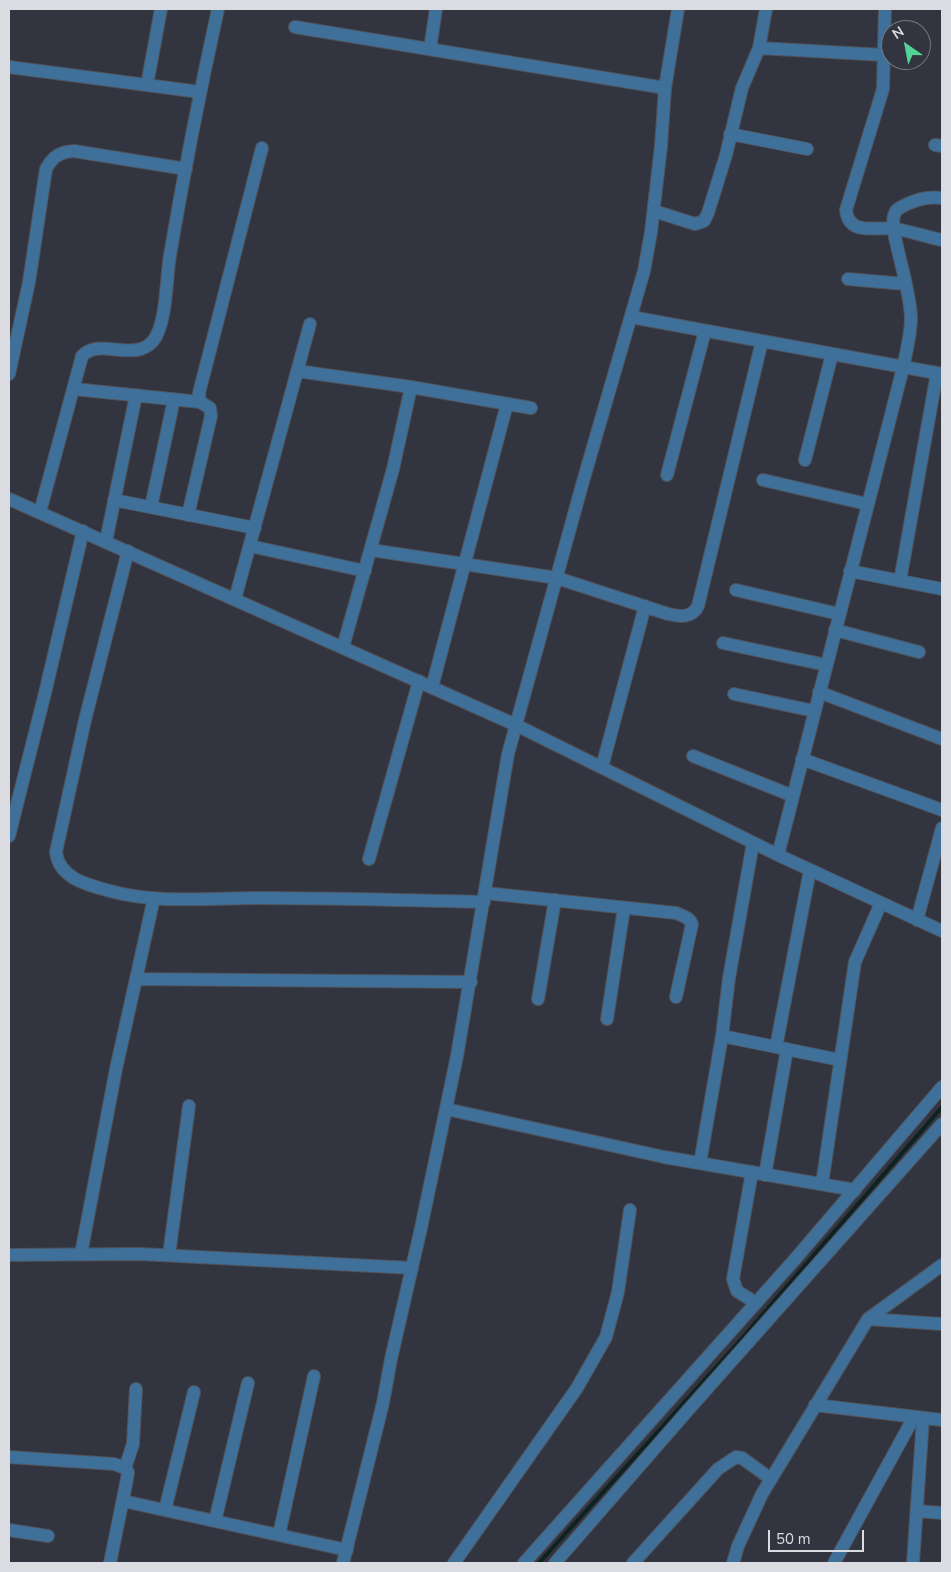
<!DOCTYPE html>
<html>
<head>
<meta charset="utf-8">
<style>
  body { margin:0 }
  #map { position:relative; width:951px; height:1572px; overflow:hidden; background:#32353f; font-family:"Nunito Sans",sans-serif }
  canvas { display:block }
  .frame { position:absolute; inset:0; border:10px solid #dadce2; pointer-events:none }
  .north { position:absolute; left:881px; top:20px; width:50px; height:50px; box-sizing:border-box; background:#32353f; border:1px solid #757880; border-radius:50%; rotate:327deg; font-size:14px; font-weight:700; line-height:20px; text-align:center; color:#dadce2 }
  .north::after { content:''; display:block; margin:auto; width:18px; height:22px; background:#52d397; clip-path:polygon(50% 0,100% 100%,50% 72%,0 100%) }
  .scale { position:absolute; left:768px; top:1530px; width:96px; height:22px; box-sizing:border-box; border:2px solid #dadce2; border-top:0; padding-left:6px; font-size:15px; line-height:18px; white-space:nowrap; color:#dadce2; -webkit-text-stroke:4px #32353f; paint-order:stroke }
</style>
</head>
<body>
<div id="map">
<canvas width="951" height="1572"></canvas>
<div class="frame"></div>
<div class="north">N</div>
<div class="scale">50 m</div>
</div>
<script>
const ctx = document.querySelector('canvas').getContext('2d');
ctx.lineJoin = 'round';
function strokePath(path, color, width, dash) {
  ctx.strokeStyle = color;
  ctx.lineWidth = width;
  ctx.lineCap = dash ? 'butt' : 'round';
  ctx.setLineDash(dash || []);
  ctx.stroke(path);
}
strokePath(new Path2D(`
  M539,1563l198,-219 205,-237`), '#0e2123', 4);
const minor = new Path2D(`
  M885,9l-2,80 -37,121c3,28 33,15 51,19 15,3 30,8 45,11
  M295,27l370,61
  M759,48l125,7
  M430,49l6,-40
  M9,67l191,25
  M147,85l14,-76
  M730,134l77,15
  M935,145l7,1
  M654,211l41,13 9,-3 4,-8 18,-58 16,-67 17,-40 7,-39
  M848,279l57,5
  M631,317l311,57
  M297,371l114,16 120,21
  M9,374l20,-92 17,-113c7,-13 14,-17 28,-18l112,18
  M74,389l126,13
  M805,460l27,-106
  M667,475l38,-144
  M763,480l104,24
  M114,500l141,28
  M151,507l23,-108
  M40,512l42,-156c18,-19 52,7 71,-15 14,-17 13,-63 17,-86 14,-82 30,-164 48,-246
  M188,515l23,-99 -1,-8 -10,-6 -1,-9 63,-245
  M106,541l30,-146
  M250,546l115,25
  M371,550l186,28 111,36c12,3 24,4 30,-8l64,-265
  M128,551l-43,169 -29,132c3,26 31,33 54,39 47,13 98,7 147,7 75,0 151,2 227,4
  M850,571l92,18
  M900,581l37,-208
  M736,590l103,24
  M235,599l75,-275
  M835,630l84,22
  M723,643l103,22
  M343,647l50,-178 18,-82
  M432,687l75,-283
  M819,692l123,47
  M734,694l80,17
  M516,725l262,130 164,76
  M693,756l100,40
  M802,759l140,51
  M602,767l43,-161
  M9,836l36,-143 38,-162
  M778,855l125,-487c3,-16 8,-33 8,-50 -1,-24 -9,-49 -14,-72 -2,-9 -7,-26 -1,-35 2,-3 6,-4 9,-6 12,-6 23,-9 37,-7
  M369,859l50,-178
  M485,893l191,20c7,3 13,4 16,11l-16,73
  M917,920l25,-92
  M136,979l335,3
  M538,999l17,-99
  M607,1019l17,-111
  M722,1036l118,24
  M776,1047l34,-177
  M446,1109l218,48 191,33
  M700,1163l22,-127 7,-58 24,-135
  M752,1172l-19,107 4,12 19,12
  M765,1175l22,-126
  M822,1184l33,-222 26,-59
  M81,1254l35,-185 38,-171
  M9,1255l131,-1 272,14
  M169,1255l20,-149
  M868,1319l74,5
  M815,1405l127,15
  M9,1457l105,7 11,4 3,4 -1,7 -17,84
  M125,1468l8,-24 3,-55
  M123,1501l224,49
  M165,1510l29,-118
  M917,1511l25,2
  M215,1521l33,-138
  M9,1530l39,6
  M279,1535l35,-159
  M454,1563l123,-175 29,-51 12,-45 12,-82
  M633,1563l85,-94 18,-12 6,1 29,21
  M733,1563l5,-17 24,-52 106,-175 74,-54
  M834,1563l80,-146
  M913,1563l10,-145`);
const tertiary = new Path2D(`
  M9,499l507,226
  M343,1563l40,-160 8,-44 30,-131 36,-172 51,-302 74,-269 62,-214 7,-39 10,-86 4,-58 13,-79
  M524,1563l272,-305 146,-171
  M555,1563l134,-154 253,-285`);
strokePath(minor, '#50535c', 14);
strokePath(tertiary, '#50535c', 14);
strokePath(minor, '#3e7099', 12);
strokePath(tertiary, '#3e7099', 12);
</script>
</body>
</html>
